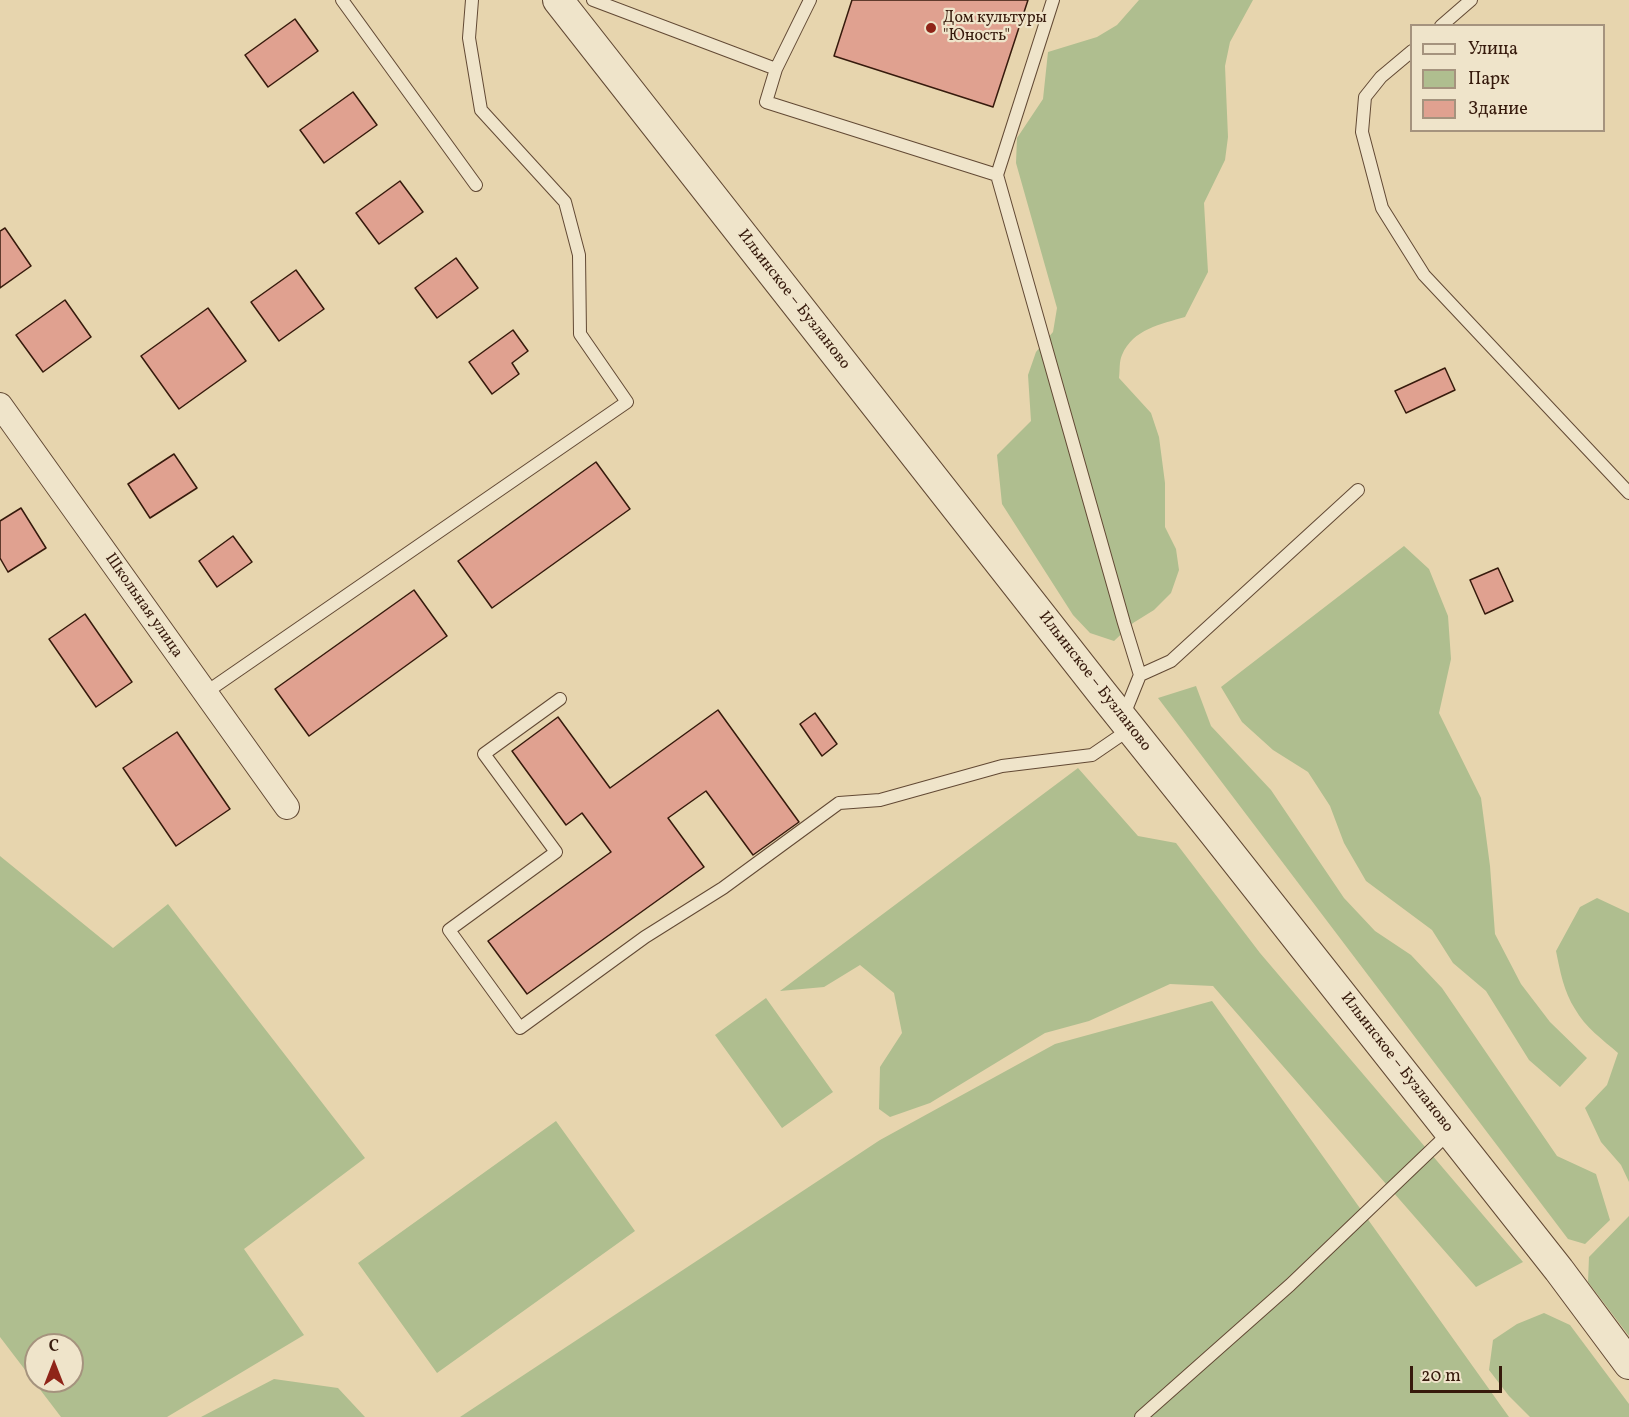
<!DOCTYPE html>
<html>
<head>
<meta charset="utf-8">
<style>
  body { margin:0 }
  #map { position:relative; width:1629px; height:1417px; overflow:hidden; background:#e7d5ae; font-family:Vollkorn,serif }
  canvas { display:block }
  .legend { position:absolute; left:1410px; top:24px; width:195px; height:108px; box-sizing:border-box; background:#efe4ca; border:2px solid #a5937e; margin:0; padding:8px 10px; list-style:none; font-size:18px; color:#361a0c }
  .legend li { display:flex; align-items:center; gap:12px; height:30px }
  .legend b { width:30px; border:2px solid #a5937e }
  .north { position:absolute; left:24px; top:1333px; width:60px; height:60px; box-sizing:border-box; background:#efe4ca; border:2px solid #a5937e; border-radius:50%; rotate:0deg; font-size:16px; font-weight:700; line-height:24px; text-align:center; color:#361a0c }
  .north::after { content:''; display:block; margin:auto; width:21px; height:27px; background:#8f2418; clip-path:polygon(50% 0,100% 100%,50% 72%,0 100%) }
  .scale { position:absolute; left:1410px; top:1366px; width:92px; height:27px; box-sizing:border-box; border:3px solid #361a0c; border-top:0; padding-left:8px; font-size:18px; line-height:21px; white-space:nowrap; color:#361a0c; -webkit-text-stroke:4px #efe4ca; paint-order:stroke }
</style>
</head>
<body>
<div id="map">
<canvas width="1629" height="1417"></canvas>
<ul class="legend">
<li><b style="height:8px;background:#efe4ca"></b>Улица</li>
<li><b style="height:16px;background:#afbe8f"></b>Парк</li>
<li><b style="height:16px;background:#e0a190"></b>Здание</li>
</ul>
<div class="north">С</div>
<div class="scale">20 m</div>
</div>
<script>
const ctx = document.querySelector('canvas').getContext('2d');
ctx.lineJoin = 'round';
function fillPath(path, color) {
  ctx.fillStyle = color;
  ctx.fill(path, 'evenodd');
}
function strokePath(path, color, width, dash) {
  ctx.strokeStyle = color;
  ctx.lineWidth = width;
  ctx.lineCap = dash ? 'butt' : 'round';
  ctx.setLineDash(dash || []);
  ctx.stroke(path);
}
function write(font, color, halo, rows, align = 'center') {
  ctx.font = font + ' Vollkorn,serif';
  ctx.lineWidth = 4.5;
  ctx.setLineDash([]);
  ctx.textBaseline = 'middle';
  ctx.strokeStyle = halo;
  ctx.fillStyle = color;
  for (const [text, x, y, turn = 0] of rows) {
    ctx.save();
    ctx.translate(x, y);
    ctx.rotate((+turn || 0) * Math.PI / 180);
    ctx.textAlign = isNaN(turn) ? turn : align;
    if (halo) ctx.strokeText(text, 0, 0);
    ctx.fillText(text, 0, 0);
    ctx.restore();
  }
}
fillPath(new Path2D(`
  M1139,0h114l-23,42 -5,24 3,71 -3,23 -21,43 4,69 -23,45c-24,7 -52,12 -63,38 -3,6 -2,16 -3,23l32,35 8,24 6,46v44l11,22 3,21 -8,23 -17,17 -21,13 -19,18 -24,-8 -17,-18 -71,-111 -5,-49 34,-34 -3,-46 8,-23 17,-20 4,-24 -41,-145 1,-25 26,-39 5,-47 49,-15 20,-12z
  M1404,546l25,23 19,47 3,43 -12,54 42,85 9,68 5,68 26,50 29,38 37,36 -27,29 -31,-27 -43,-69 -33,-28 -21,-33 -66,-49 -22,-38 -14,-37 -22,-34 -35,-22 -31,-28 -21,-35z
  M1196,686l15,40 60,64 73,108 31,33 36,24 31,33 115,168 39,18 14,46 -25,24 -17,-5 -410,-541z
  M1078,768l60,68 38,7 84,110 263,309 -47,25 -263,-301 -43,-2 -81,37 -44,12 -115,70 -40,14 -11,-8 1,-42 22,-34 -8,-40 -34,-28 -36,22 -44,4z
  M0,856l113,92 55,-44 197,254 -121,91 60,86 -137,82h-106l-61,-80zM36,1345h36v36h-36z
  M1597,898l32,15v269l-8,-17 -20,-23 -16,-34 22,-23 11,-32c-15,-13 -33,-26 -43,-44 -11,-17 -15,-38 -19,-58l24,-44z
  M766,998l67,94 -51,36 -67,-93z
  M1212,1001l297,416h-1049l420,-277 175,-96z
  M556,1121l79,110 -198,142 -79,-110z
  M1629,1216v120l-41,-54 1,-25z
  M1544,1313l26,12 59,79v13h-99l-21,-21 -20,-26 4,-30 24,-16z
  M274,1379l64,9 27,29h-164z`), '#afbe8f');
const building = new Path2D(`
  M852,0h176l-35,107 -159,-51z
  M295,19l23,32 -50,36 -23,-32z
  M353,92l24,33 -53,38 -24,-33z
  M400,181l23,31 -44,32 -23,-31z
  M5,228l26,38 -31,22v-57z
  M456,258l22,30 -41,30 -22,-30z
  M296,270l28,39 -45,32 -28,-39z
  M65,300l26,37 -48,35 -27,-37z
  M208,308l38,53 -67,48 -38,-53z
  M513,330l15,21 -16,12 7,11 -27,20 -23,-32z
  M1445,368l10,22 -49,23 -11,-22z
  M174,454l23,34 -47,30 -22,-34z
  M596,462l34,47 -138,99 -34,-47z
  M21,508l25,40 -38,24 -8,-14v-37z
  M233,536l19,26 -35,25 -18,-26z
  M1498,568l15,33 -28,13 -15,-34z
  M414,590l33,46 -138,100 -34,-47z
  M85,614l47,68 -36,25 -47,-68z
  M718,710l81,112 -46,33 -47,-64 -38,27 36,49 -177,127 -39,-53 123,-89 -29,-39 -16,12 -54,-74 46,-34 52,71z
  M815,713l22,31 -15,12 -22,-32z
  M177,732l53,77 -54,37 -53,-78z`);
fillPath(building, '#e0a190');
strokePath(building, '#361a0c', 1.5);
const service = new Path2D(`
  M342,0l134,185
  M593,0l183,69 -10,33 231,73 127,448 16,52 -17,42
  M1441,26l30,-26
  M1412,51l-31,26 -16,20 -3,35 20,76 42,67 205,218
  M776,69l34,-69
  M997,175l56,-175
  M1140,675l31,-14 187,-171
  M205,693l422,-291 -47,-68 -1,-79 -14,-53 -84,-92 -12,-72 3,-38
  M560,699l-76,55 72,98 -107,78 71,98 125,-91 78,-49 116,-85 41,-3 122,-34 90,-11 38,-26
  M1141,1417l149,-132 160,-153`);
const minor = new Path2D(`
  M0,405l287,402`);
const tertiary = new Path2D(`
  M558,0l544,693 112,140 345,437 70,94`);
strokePath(service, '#624934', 14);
strokePath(minor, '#624934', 26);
strokePath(tertiary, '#624934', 32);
strokePath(service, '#efe4ca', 12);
strokePath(minor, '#efe4ca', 24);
strokePath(tertiary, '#efe4ca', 30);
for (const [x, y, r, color] of [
  [931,28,6,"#8f2418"]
]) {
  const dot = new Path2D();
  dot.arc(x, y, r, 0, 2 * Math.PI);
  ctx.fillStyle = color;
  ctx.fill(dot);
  strokePath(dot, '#efe4ca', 2);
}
write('16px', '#361a0c', '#efe4ca', [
  ["Дом культуры",943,19],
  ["\"Юность\"",943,37]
], 'left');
write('16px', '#361a0c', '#efe4ca', [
  ["Ильинское – Бузланово",793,300,52],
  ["Школьная улица",143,606,55],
  ["Ильинское – Бузланово",1094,682,52],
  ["Ильинское – Бузланово",1396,1063,52]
]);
</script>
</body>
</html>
